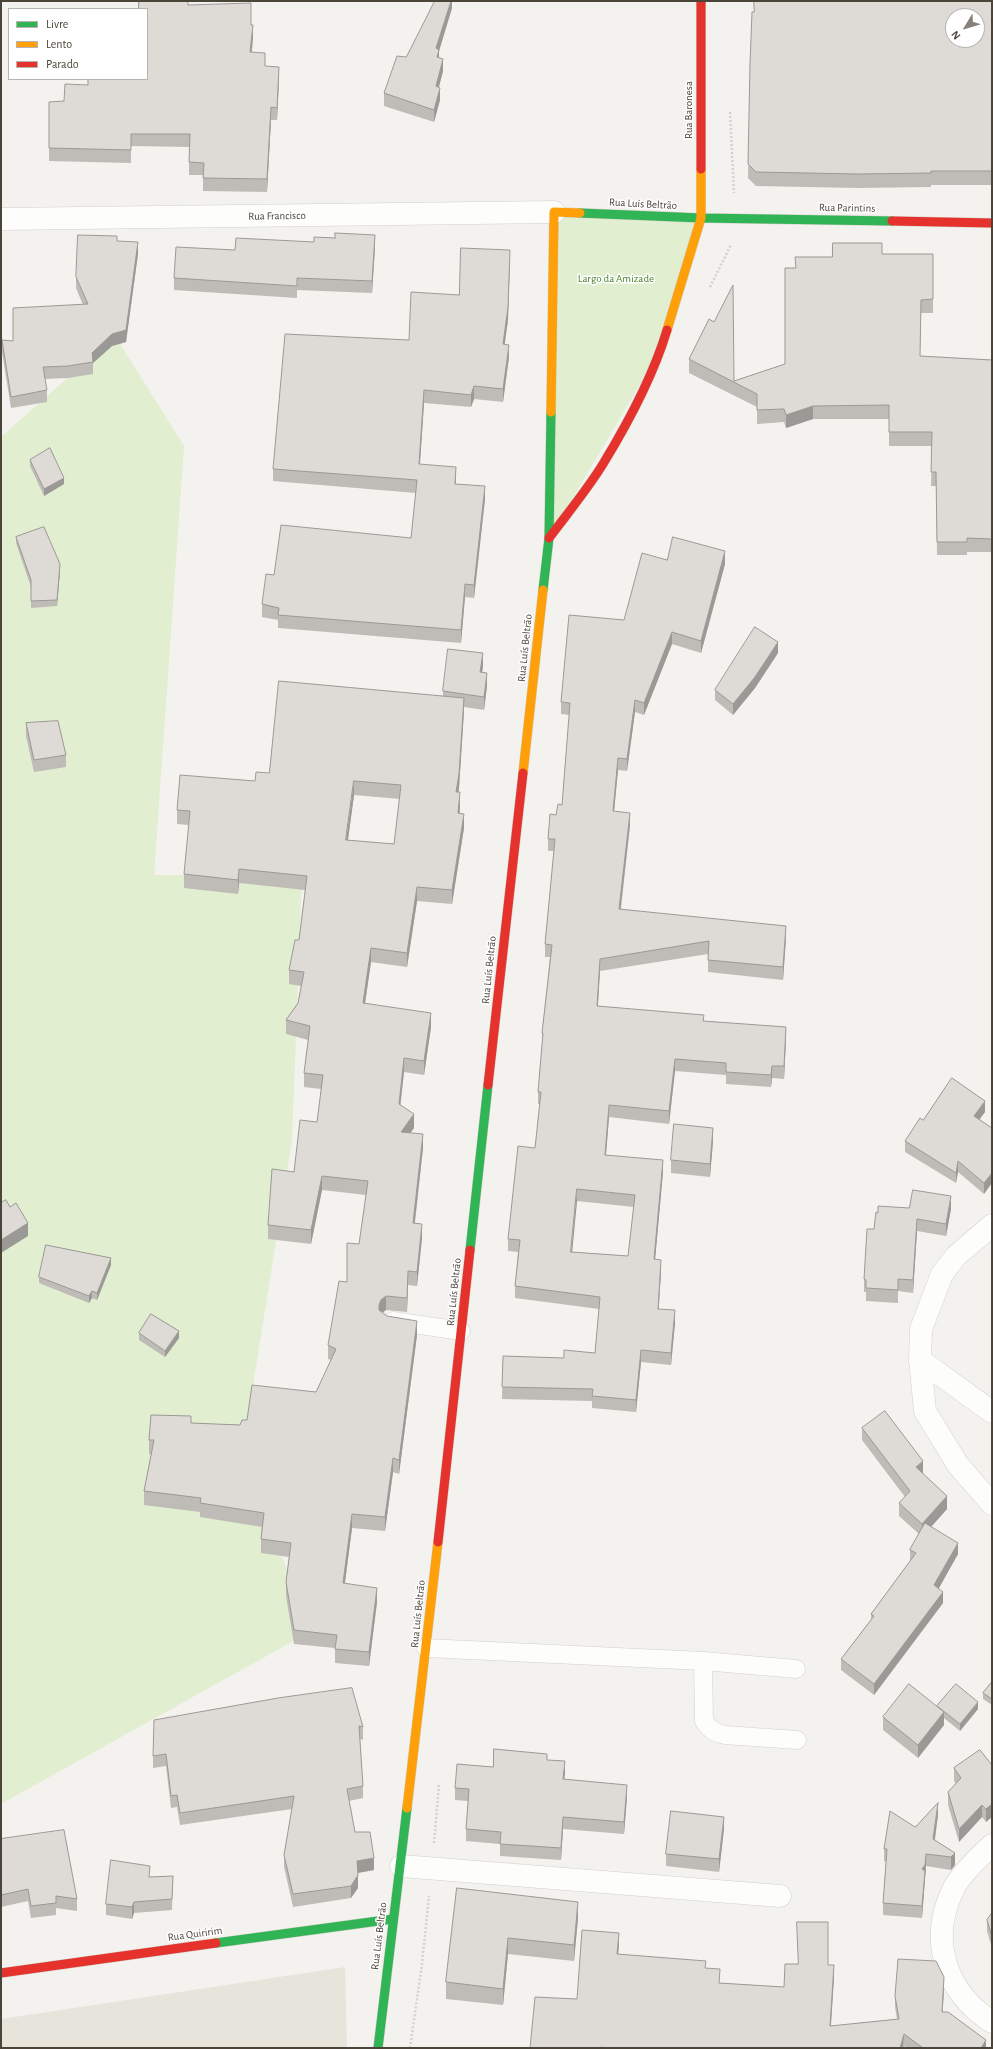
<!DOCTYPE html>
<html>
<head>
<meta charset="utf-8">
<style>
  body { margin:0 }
  #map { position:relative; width:993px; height:2049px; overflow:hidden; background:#f4f2ee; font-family:"Alegreya Sans",sans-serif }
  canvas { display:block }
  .frame { position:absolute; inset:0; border:2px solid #4b4439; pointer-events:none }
  .legend { position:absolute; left:8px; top:8px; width:140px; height:72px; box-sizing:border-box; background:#fff; border:1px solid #b7b4b0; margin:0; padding:5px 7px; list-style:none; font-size:12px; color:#4b4439 }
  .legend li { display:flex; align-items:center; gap:8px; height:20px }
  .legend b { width:20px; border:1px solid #b7b4b0 }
  .north { position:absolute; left:945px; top:8px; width:40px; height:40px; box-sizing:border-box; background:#fff; border:1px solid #b7b4b0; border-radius:50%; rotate:232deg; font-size:11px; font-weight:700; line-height:16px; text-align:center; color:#4b4439 }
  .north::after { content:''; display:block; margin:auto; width:14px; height:18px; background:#868178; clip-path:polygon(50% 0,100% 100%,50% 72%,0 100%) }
</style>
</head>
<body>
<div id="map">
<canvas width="993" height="2049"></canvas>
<div class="frame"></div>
<ul class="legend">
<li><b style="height:5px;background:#30b455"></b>Livre</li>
<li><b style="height:5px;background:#ff9f0a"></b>Lento</li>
<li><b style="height:5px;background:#e5322d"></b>Parado</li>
</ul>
<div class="north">N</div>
</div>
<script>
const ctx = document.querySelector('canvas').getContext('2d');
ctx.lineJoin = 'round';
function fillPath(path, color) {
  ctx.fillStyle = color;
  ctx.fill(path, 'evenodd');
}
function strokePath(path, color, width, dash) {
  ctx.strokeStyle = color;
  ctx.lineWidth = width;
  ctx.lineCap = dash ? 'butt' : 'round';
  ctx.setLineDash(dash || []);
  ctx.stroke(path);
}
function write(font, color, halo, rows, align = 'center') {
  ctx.font = font + ' "Alegreya Sans",sans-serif';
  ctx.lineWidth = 3;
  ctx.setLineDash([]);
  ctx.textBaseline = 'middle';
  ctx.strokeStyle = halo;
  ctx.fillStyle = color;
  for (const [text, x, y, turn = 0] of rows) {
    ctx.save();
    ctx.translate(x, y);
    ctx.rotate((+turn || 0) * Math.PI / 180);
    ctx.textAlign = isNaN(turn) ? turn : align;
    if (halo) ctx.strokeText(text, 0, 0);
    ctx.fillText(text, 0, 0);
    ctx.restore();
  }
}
fillPath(new Path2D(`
  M345,1967l2,81h-346v-29z`), '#e7e4dc');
fillPath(new Path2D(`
  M554,212l147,6 -40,131 -112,189z
  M115,336l69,110 -30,429h148l-10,266 -51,320 72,169 -312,174v-1367z`), '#e1eecf');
const lane = new Path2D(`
  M393,1321l68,10
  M426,1648l277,13 1,60c6,9 11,12 21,14l72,5
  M703,1661l93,8`);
const street = new Path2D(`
  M1,219l553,-7
  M992,1225l-36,31 -14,18 -21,55 -1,31 5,51 33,54 34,39
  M920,1360l72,52
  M992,1845c-12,11 -31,29 -38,43 -26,50 -9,104 38,134
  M401,1866l379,30`);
const fast = new Path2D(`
  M580,213l121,5 191,3
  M543,590l6,-52 2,-126
  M470,1250l18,-165
  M216,1943l177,-24
  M378,2048l29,-240`);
const slow = new Path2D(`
  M667,330l34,-112v-49
  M551,412l3,-200 26,1
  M523,773l20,-183
  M407,1808l31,-266`);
const jam = new Path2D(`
  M701,1v168
  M892,221l100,2
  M549,538c18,-24 38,-48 54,-74 25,-41 50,-87 64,-134
  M488,1085l35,-312
  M438,1542l32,-292
  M1,1973l215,-30`);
strokePath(lane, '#d2d0cb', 19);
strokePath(street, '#d2d0cb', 23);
strokePath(fast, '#d3cfc5', 10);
strokePath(slow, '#d3cfc5', 10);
strokePath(jam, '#d3cfc5', 10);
strokePath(new Path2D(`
  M730,112l4,81
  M710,287l21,-42
  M434,1843l5,-59
  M410,2048l12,-84 7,-68`), '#d3d2cc', 2.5, [2, 2]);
strokePath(lane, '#fdfdfc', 18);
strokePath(street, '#fdfdfc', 22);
strokePath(fast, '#30b455', 9);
strokePath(slow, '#ff9f0a', 9);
strokePath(jam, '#e5322d', 9);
fillPath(new Path2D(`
  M452,1v7l-13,43v6l4,14 -4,16 1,13 -6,22 -50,-16v-13l22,-36z
  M992,1v184h-61v2l-73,1 -102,-2 -8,-8 2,-114z
  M188,5l63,20 2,13 -1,14 27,27 -2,41h-6l-4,72 -64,-1v-16h-14v-28l-58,-1v17l-82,-2v-59l15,-1 24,-16 59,-6z
  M117,241l21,13 -12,88 -14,4 -19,17v11l-25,4 -23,1 2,11v12l-36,6 -9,-56v-12l11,1 70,-36 -7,-17v-11z
  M375,247l-3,46 -75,-3v8l-123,-8v-12l61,-28z
  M882,254h51v59h-12l-1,43 72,4v192h-25v3h-30l-1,-69h-5l1,-40h-43v-27h-76l-27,9 -2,-6 -27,2v-17l-68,-34v-14l45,22 51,-17 10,-96 37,-11z
  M510,263l-2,57 -4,25 5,12 -6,45 -29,-3 -3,8 -47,-4 -4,61 36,15v5l29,15 -11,99 -9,-1 -4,46 -183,-15v-8l-16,-3v-13l12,-29 137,-37 5,-45 -143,-12v-12l136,-129 50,-45z
  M30,460l34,24 -20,12 -14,-30z
  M16,537l44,34 -3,35 -26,2v-21l-15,-44z
  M667,560l58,4 -24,89 -29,-9 -28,71 -9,-3 -8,59 -9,-1 -4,41 16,14 -9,84 165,29 -3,42 -75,-8v-18l-108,17 -2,35 106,15 82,18 -2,40 -12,-1 -1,9 -45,-3v-9l-51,-4 -6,53 -60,-7 -3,38 57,17 -8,87 6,13 -3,37 17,14 -4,42 -30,-3 -5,50 -44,-4v-7l-90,-2 1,-43 61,2 31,-5 4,-44 -84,-11v-12l3,-34 -10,-1v-12l27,-91 5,-44h-2v-12l4,-47v-12l8,-76h-5v-13l9,-93h-6v-12l8,-24 6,-10 8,-90 -9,-1v-12l63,-82zM577,1201l57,6 -6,49 -56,-4z
  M778,653l-23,35 -22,27 -18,-15v-10z
  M483,666l-1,7 5,13 -3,24 -20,-3 -5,81 -1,4 2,14v7l4,15 -12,76 -35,-3 -10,66 -36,-5 -6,41 66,24 -7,48 -20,-3 -4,33 14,23 -4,5 13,15 -8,75 7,15 -5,48 -9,-1 -1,27 -21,-2 -4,2 5,4 30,19 -18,139 -6,-2 -8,59 -33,-3 -7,55 32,19 -8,64 -34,-3v-15l-41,-4 -8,-48v-14l3,-25 -28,-4v-14l1,-12 -62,-10v-5l-56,-7v-14l7,-37h-2v-14l42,-17 49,2 7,-5 69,-28 15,-32 -3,-1v-14l19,-63 12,-38 7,-49 -44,-5 -11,54 -43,-5v-14l49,-103 4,-33 -17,-2v-14l4,-33 -22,-6v-14l12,-17 3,-17 -12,-2v-14l10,-30 6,-50 -66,-7 -1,11 -54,-6v-14l5,-49 -12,-1v-14l78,-29 14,-8 174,-77v-5zM354,795l46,4 -6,45 -46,-4z
  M26,723l40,32v12l-32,5 -8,-36z
  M985,1112l-6,7 13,9 -8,66 -26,-22 -2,11 -51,-31v-11l18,-21z
  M713,1141l-3,36 -39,-4v-13z
  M909,1208l42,1 -5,27 -29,-5 -4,62 -15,-2v12l-32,-2v-9h-2v-13l14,-66z
  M111,1265l-14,35 -5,-2 -3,5 -50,-20v-6z
  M139,1333l40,5 -14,19 -26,-17z
  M862,1428l61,46 24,35 -16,18 27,27 -20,35 5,14 -69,92 -33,-25v-11l30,-39v-6l39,-53v-11l9,-16 -20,-18v-13l6,-6 -43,-57z
  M992,1682v23l-9,-6v-6z
  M278,1698l85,29v13l-3,-1 3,47v12l-14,3 6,31 19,38 -16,3v15l-7,10 -58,9 -9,-40v-12l8,-46 -112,16 -3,-18 -6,1 -5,-42 -13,2v-12z
  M937,1706l41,3 -18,22 -16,-13v7l-26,33 -35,-28v-13l54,-10z
  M547,1760l18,13 -1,6 63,18 -3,37 -61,-5 -2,31 -61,-4v-12l-34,-3v-12l2,-28 -13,-1v-12l38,-21z
  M992,1765v52l-6,5 -4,-5 -23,25 -11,-37v-13l8,-8 -2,-3v-13z
  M938,1815l-3,25 20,13v12l-4,5 -25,-4 -4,52 -39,-3v-12l3,-41 -2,-1v-12l31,-22z
  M724,1829l-5,43 -53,-6v-12z
  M1,1839l76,60v12l-21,-3v7l-25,3 -3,-17 -27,6z
  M173,1876l-1,34 -38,3 -2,6 -26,-4v-11l44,-27z
  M457,1888l121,30 -4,43 -66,-7 -5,51 -57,-6v-17z
  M992,1913v35l-5,-17v-11z
  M619,1945l-1,9 88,14 14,15 64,4 44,-22 6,12 -3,49 66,-7 -2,-12v-11l49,-7 -2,23 44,36h-79l-3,-2 -1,2h-373l47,-49z`), '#bfbcb8');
fillPath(new Path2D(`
  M451,1h1v7l-13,43v12l-3,-15z
  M253,25v13l-3,27v-13z
  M443,59v12l-7,27v-12z
  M279,67v12l-2,41v-12z
  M440,88v12l-6,22v-12z
  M271,107v13l-4,72v-13z
  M375,235v12l-3,46v-12z
  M138,242v12l-12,88 -14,4 -19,17 -1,-10z
  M510,250l-2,70 -5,37v-13z
  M509,345v12l-6,45v-13z
  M474,386v13l-3,8v-12z
  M424,390v13l-5,74v-13z
  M813,406v13l-27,9v-13z
  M456,467v12l-1,17v-12z
  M64,478v6l-20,12v-7z
  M485,486v13l-11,99v-13z
  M725,551v13l-24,89v-12z
  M60,564v7l-3,35v-6z
  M465,584v13l-4,46v-13z
  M672,632v12l-28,71v-12z
  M778,642v11l-23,35 -22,27v-11z
  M483,653v13l-3,19v-13z
  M487,673v13l-3,24v-13z
  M464,698v14l-5,76 -3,18v-14z
  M635,700v12l-8,59v-12z
  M618,758v12l-5,53v-12z
  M354,781v14l-8,59v-14z
  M460,792v14l-2,21v-14z
  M630,813v12l-11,96v-12z
  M464,814v14l-12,76v-14z
  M239,869v14l-1,11v-14z
  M417,887v14l-10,66v-14z
  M786,926v12l-3,42v-13z
  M371,948v14l-8,55v-14z
  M600,959v12l-3,47v-12z
  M431,1013v14l-7,48v-14z
  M786,1027v12l-2,40v-13z
  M404,1058v14l-5,46v-14z
  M675,1059v12l-6,53v-13z
  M772,1066v12l-1,9v-12z
  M985,1101v11l-11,15v-11z
  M609,1105v12l-4,50v-12z
  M414,1114v14l-13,18v-14z
  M713,1128v13l-3,36v-13z
  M423,1134v14l-10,89v-14z
  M663,1160v12l-9,100v-13z
  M958,1161v11l-2,11v-10z
  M992,1173v10l-8,11v-11z
  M322,1176v14l-11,54v-14z
  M577,1189v12l-6,63v-12z
  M951,1196v13l-5,27v-12z
  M917,1219v12l-4,62v-13z
  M28,1223v13l-27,17v-13z
  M422,1224v14l-5,48v-14z
  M111,1258v7l-14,35v-7z
  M661,1260v12l-3,49v-12z
  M408,1271v14l-1,27v-14z
  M92,1291v7l-3,5v-7z
  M386,1296v14l-5,4 -2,5v-14l2,-5z
  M675,1310v13l-4,42v-12z
  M417,1321v14l-18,139v-14z
  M179,1331v7l-14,19v-6z
  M641,1350v12l-5,50v-12z
  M393,1458v14l-8,59v-14z
  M923,1461v13l-7,-7z
  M947,1496v13l-25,28v-13z
  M352,1514v14l-9,69v-14z
  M958,1543v11l-24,43v-12z
  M377,1588v14l-8,64v-14z
  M943,1592v11l-69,92v-11z
  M978,1702v7l-18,22v-7z
  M944,1712v13l-26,33v-13z
  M565,1761v12l-2,19v-13z
  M627,1785v12l-3,37v-12z
  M938,1803v12l-5,36v-12z
  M992,1804v13l-6,5v-13z
  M982,1805v12l-23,25v-13z
  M563,1817v12l-2,31v-12z
  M724,1817v12l-5,43v-13z
  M955,1853v12l-4,5v-13z
  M926,1854v12l-4,52v-49z
  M374,1858v12l-17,3v-12z
  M358,1875v13l-7,10v-12z
  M134,1902v11l-2,6v-12z
  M578,1902v16l-4,43v-16z
  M619,1933v12l-2,21v-12z
  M508,1938v16l-5,51v-16z
  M834,1965v12l-4,61v-12z
  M944,1977v12l-2,35v-12z
  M904,2034l-1,14h-3z
  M986,2040v8h-5z`), '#9b9996');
const building = new Path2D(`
  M139,1h49v4l63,-2v22h2l-3,27 15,1v13l14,1 -2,41 -6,-1 -4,72 -64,-1 1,-15 -15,-1 1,-28h-59v16l-82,-2v-46l15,-1 1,-17 23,1v-6h59v-70h-8z
  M435,1h16l-15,47 3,2 -2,7 6,2 -7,27 4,2 -6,22 -50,-17 13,-37 9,1z
  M754,1h238v170h-61v2l-73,1 -102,-2 -8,-8 2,-100 2,-52h2zM953,16h24v24h-24z
  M335,233l40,2 -3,46 -75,-3v8l-123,-8 2,-31 59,3 1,-12 78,4v-5l21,1z
  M78,235l39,1v5l21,1 -12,88 -14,4 -20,19 1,9 -25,4 -25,1 4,23 -36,7 -9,-57 11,1v-33l75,-4 -12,-27z
  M833,243h49v11h51v45l-12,1 -1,56 72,4v179l-25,-1v4h-30l-1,-70h-5l1,-40h-43v-27l-76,1 -27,9 -2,-6 -27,1v-16l-68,-35 20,-40 5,3 19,-37 1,96 51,-17v-96h11l-1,-11h37z
  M461,248l49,2 -2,57 -5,37 6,1 -6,44 -29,-3 -3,9 -47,-5 -5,74 37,3 -1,17 30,2 -11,99 -9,-1 -4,46 -183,-15 1,-7 -17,-4 4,-30 8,1 7,-50 130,13 6,-58 -144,-11 12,-135 124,6 2,-48 48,3z
  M50,448l14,30 -20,11 -14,-29z
  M44,527l16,37 -3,36 -26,1v-21l-15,-43z
  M673,537l52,14 -24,90 -29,-9 -28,71 -9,-3 -8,59 -9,-1 -5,53 17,2 -11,96 167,17 -3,41 -75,-7 1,-19 -109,18 -3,47 107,9 -1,6 83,6 -2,39h-12l-1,9 -45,-3v-9l-51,-4 -6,52 -60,-6 -4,50 58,5 -9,99 7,1 -3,49 17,1 -4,43 -30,-3 -5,50 -44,-4 1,-7 -91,-2 1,-31 61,2v-8l31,3 5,-56 -85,-11 5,-46 -12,-1 10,-93 17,2 6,-56h-3l5,-59h-1l10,-88 -7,-1 10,-105h-7l2,-25 6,1 2,-11 4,1 8,-102 -9,-1 8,-87 55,5 18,-67 25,7zM577,1189l58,6 -7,61 -57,-4z
  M755,627l23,15 -23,35 -22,27 -18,-14z
  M448,649l35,4 -3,19 7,1 -3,24 -41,-6z
  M279,681l185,17 -5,76 -3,18h4l-2,21 6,1 -12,76 -35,-3 -10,66 -36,-5 -8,55 68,10 -7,48 -20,-3 -5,46 15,10 -13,18 22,2 -10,89 9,1 -5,48 -9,-1 -1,27 -21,-2 -5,4 -2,5v5l8,6 30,5 -18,139 -6,-2 -8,59 -33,-3 -9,69 34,5 -8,64 -34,-3 2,-14 -43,-5 -8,-48 5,-39 -30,-4 3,-26 -64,-10 1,-5 -57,-7 10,-51h-5l2,-25 40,1v7l49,2 2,-5h5l5,-35 64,7 20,-43 -8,-4 11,-64 8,1v-39l12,1 9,-63 -46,-5 -11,54 -43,-5 4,-56 22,3 6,-52 17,2 6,-47 -19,-2 6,-47 -24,-6 12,-17 6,-31 -15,-2 6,-30h4l8,-64 -68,-7 -1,11 -54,-6 6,-63 -13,-1 3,-35 75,6 1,-9 13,1zM354,781l47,4 -7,59 -48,-4z
  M58,721l8,34 -32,5 -8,-37z
  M952,1078l33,23 -11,15 18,12v45l-8,10 -26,-22 -2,12 -51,-32 15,-23 3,2z
  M674,1124l39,4 -3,36 -39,-4z
  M913,1190l38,6 -5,28 -29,-5 -4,61 -15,-1v11l-32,-2v-8l-2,-1 3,-50h7l2,-17 2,1v-7l31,2z
  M6,1200l4,7 6,-4 12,20 -27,17v-37z
  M46,1245l65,13 -14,35 -5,-2 -3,5 -50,-19z
  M151,1314l28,17 -14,20 -26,-18z
  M885,1411l38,50 -7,6 31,29 -25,28 -23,-21 11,-12 -48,-63z
  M925,1523l33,20 -24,42 9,7 -69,92 -33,-25 33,-43 -3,-2 45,-61 -6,-3z
  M992,1682v17l-9,-6z
  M909,1684l35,28 -26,33 -35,-28z
  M956,1684l22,18 -18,22 -23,-18z
  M352,1688l11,39 -4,-1 4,60 -16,3 8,43h15l4,26 -17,3 1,14 -7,11 -58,8 -9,-39 10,-59 -114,17 -3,-18 -6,1 -5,-42 -13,2 1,-36 124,-22z
  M494,1749l53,5v6l18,1 -2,18 64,6 -3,37 -61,-5 -2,31 -61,-4 1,-12 -35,-3 3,-40 -14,-1 2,-24 36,3z
  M980,1750l12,15v39l-6,5 -4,-4 -23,24 -11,-37 13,-14 -7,-10z
  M938,1803l-5,36 22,14 -4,4 -25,-3 -1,11 -3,4 3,2 -3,35 -39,-3 4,-54h-3l6,-38 25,16z
  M671,1811l53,6 -5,42 -53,-5z
  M64,1830l13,69 -21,-3v7l-25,3 -3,-17 -27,6v-56z
  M111,1860l39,6 -1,11 24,-1 -1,23 -38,3 -2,5 -26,-3z
  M457,1888l121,14 -4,43 -66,-7 -5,51 -57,-7z
  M992,1913v23l-5,-16z
  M797,1922h31v43h6l-4,61 69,-7 -4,-23 3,-37 38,2 8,16 -2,35h6l38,28 -5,8h-58l-19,-14 -4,14h-292l-7,-1v1h-71l5,-51 42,2 5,-69 37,3 -2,21 89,7 -1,7 15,1 -1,14 65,4 1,-23h13z`);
fillPath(building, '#dedbd6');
strokePath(building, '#9b9996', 1);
write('11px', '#4b4439', '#fff', [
  ["Rua Baronesa",689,110,-90],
  ["Rua Luís Beltrão",643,204,3],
  ["Rua Parintins",847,208,1],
  ["Rua Francisco",277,216,-1],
  ["Rua Luís Beltrão",525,648,-84],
  ["Rua Luís Beltrão",489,970,-84],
  ["Rua Luís Beltrão",454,1292,-84],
  ["Rua Luís Beltrão",418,1614,-84],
  ["Rua Quiririm",195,1934,-8],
  ["Rua Luís Beltrão",379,1936,-83]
]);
write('11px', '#4a7f2a', '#fff', [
  ["Largo da Amizade",616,279]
]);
</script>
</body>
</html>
